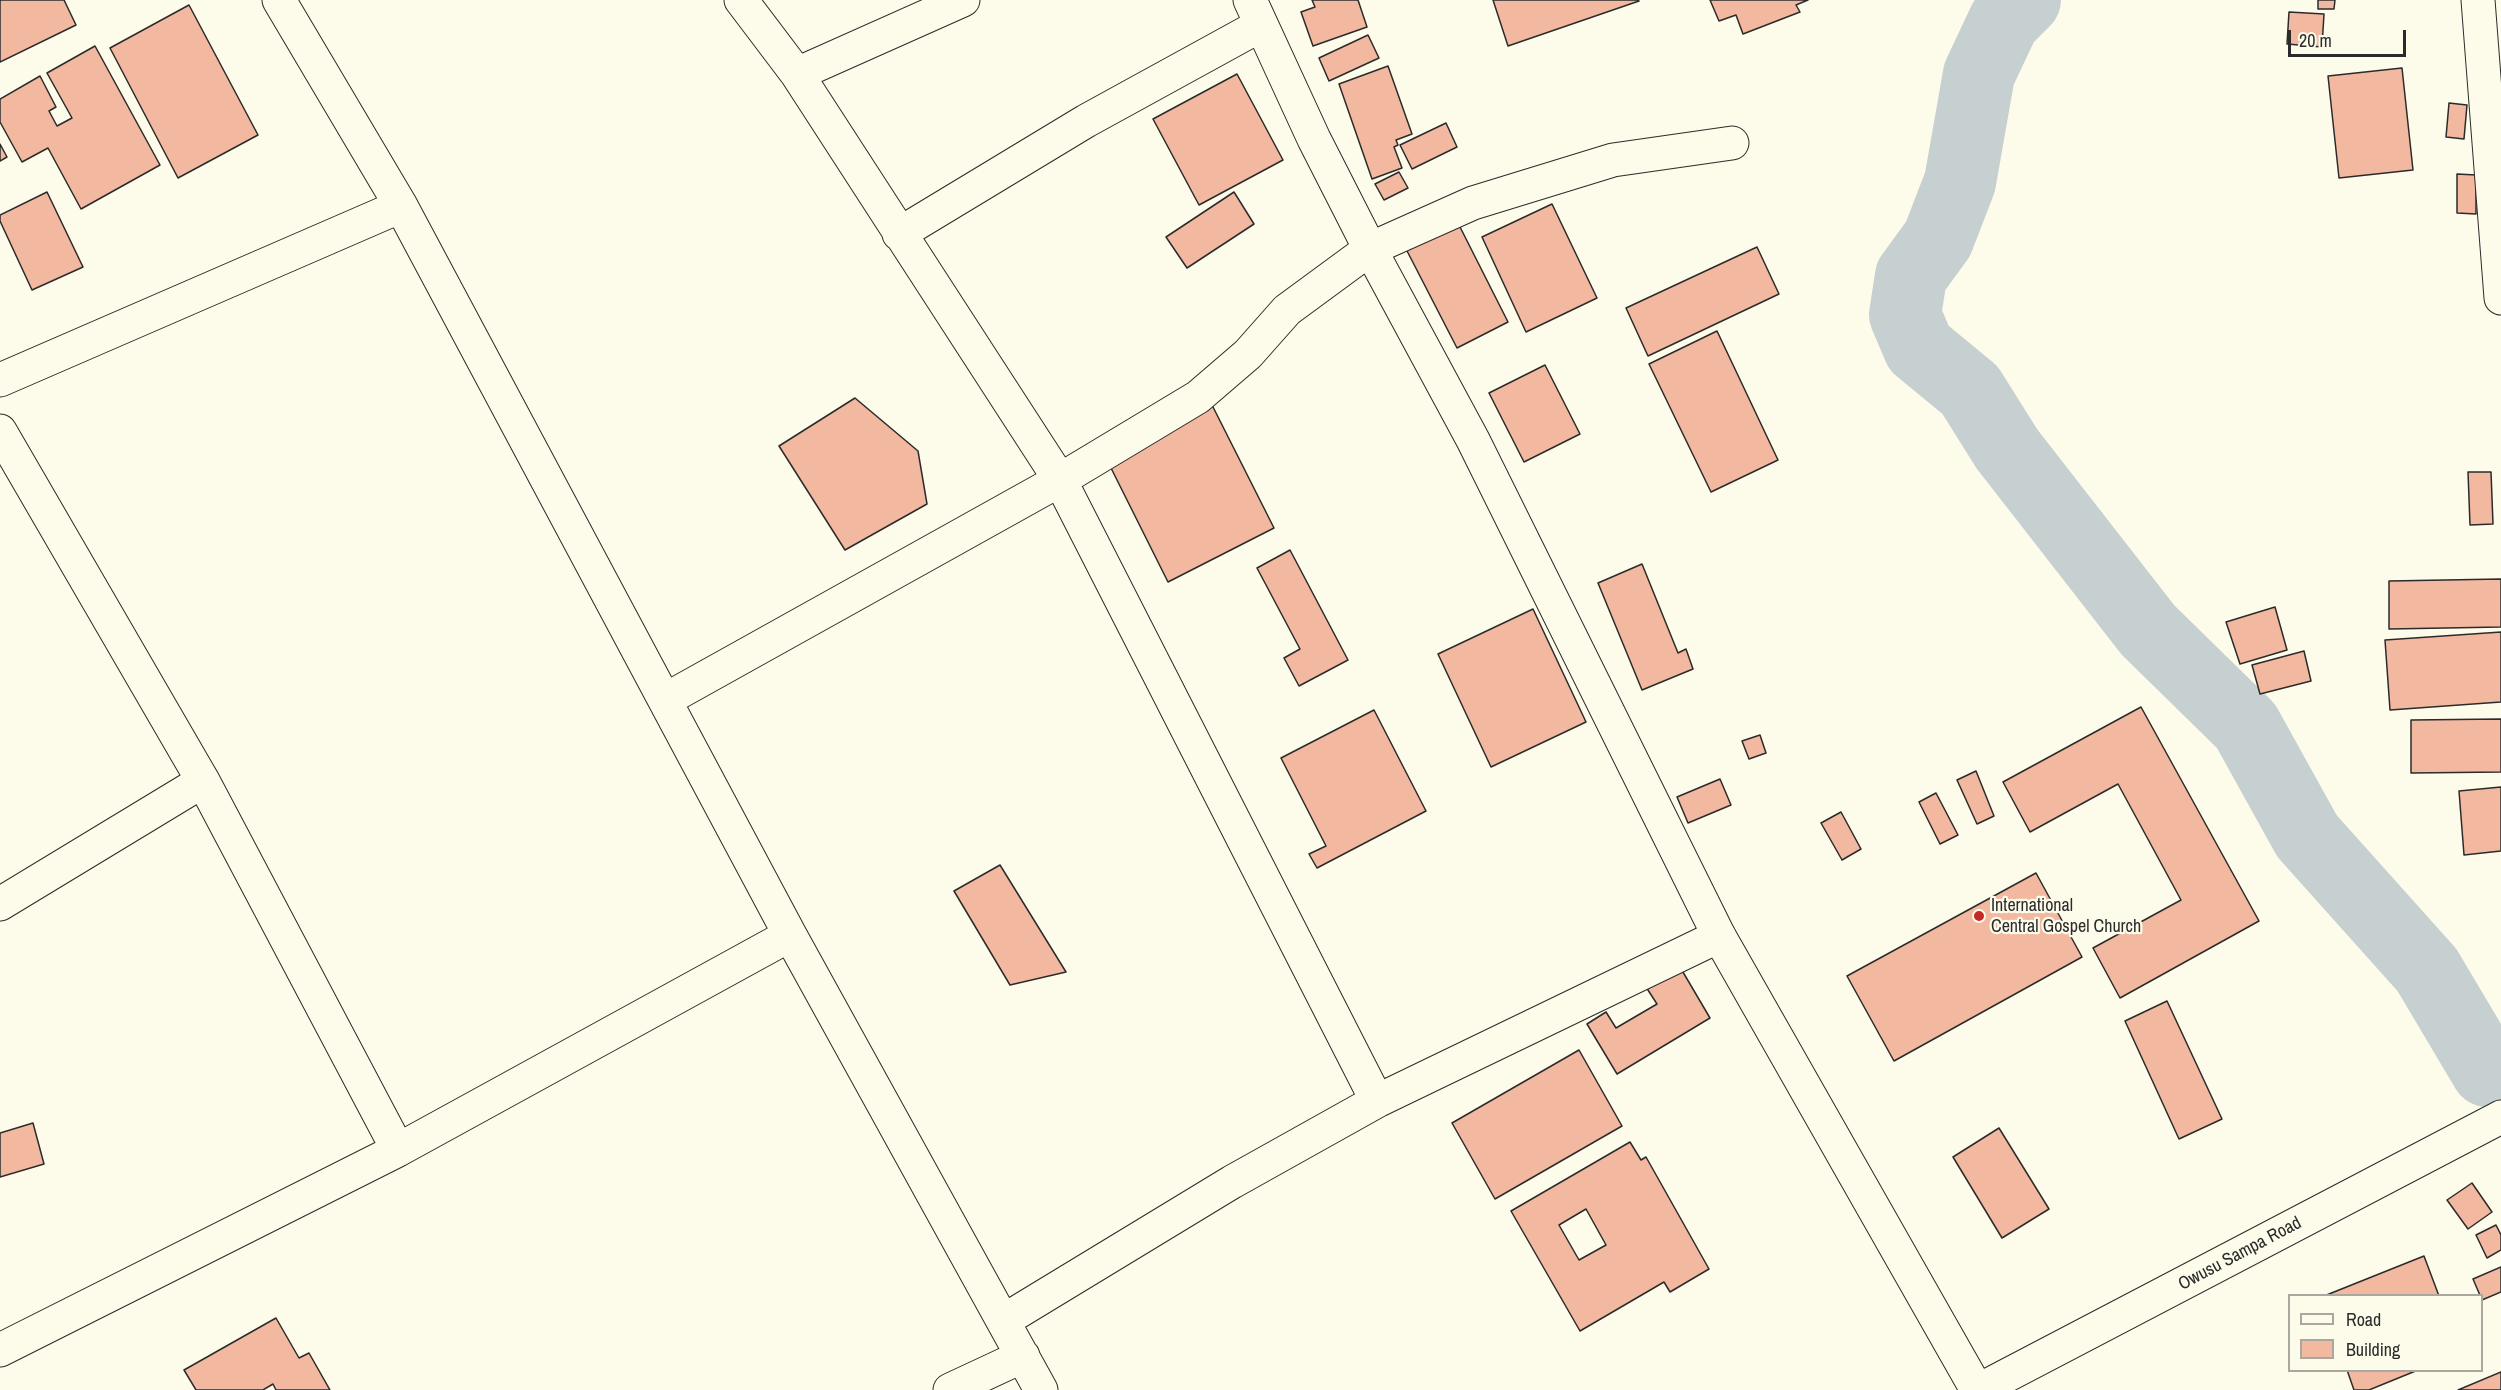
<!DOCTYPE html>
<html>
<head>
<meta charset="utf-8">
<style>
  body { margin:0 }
  #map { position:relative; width:2501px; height:1390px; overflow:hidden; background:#fdfbea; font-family:"Archivo Narrow",sans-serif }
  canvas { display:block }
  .legend { position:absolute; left:2288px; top:1294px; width:195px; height:78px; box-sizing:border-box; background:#fdfbea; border:2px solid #a9a89e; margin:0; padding:8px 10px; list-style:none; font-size:18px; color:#2b2b2b }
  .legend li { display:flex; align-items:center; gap:12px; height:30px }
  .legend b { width:30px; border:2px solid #a9a89e }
  .scale { position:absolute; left:2288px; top:30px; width:118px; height:27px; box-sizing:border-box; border:3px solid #2b2b2b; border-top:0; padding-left:8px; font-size:18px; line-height:21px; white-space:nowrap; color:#2b2b2b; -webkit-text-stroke:4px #fdfbea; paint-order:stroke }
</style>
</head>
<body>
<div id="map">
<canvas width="2501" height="1390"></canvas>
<ul class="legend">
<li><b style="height:8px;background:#fdfbea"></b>Road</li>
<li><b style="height:16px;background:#f2b8a0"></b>Building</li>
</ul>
<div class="scale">20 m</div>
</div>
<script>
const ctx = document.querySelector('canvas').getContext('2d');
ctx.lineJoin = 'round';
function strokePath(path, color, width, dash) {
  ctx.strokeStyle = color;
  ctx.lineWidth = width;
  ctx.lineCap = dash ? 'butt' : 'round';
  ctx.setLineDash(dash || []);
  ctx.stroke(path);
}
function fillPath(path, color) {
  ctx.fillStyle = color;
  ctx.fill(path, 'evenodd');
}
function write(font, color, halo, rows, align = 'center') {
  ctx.font = font + ' "Archivo Narrow",sans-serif';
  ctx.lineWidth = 4.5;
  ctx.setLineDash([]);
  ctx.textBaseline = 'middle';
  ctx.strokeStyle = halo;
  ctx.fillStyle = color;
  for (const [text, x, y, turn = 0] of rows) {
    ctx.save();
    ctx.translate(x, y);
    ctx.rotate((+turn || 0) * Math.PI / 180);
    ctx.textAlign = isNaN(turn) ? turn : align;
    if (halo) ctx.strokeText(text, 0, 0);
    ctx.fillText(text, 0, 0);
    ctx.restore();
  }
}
strokePath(new Path2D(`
  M2025,0l-21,21 -25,53 -19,108 -22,57 -27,37 -6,39 14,33 51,42 37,59 141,181 98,96 61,110 120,134 60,101`), '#c7d0d0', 72);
const building = new Path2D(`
  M0,0h64l12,25 -76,37z
  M1312,0h46l9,27 -54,19 -12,-34 14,-5z
  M1493,0h145l1,1 -131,45z
  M1710,0h98l-12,5 4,7 -57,22 -7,-19 -17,6z
  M2318,0h17l-1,9h-16z
  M189,5l69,130 -80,43 -68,-130z
  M2289,12l35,2 -2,33 -35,-3z
  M1368,35l11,23 -50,23 -10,-23z
  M95,46l65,119 -79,44 -33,-61 -26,14 -22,-40v-23l40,-23 16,31 -7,4 8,15 15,-8 -25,-45z
  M1388,66l24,68 -16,6 2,5 -4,2 8,21 -30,11 -33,-95z
  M2402,68l11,102 -74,8 -11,-102z
  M1237,74l46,86 -84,45 -46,-86z
  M2449,103l18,2 -3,34 -18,-2z
  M1446,123l11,24 -45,22 -12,-24z
  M0,144l7,13 -7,4z
  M1399,172l9,16 -24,12 -9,-16z
  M2457,174l19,1v39l-19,-1z
  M47,192l36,75 -51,23 -32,-69v-6z
  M1234,192l20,32 -67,44 -21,-31z
  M1552,204l45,94 -71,34 -44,-95z
  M1457,221l51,101 -51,26 -52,-101z
  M1757,247l22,47 -131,62 -22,-48z
  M1717,331l61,129 -67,32 -62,-128z
  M1545,365l35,69 -56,28 -35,-69z
  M855,398l63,53 9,53 -82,46 -66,-104z
  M1211,403l63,125 -106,54 -63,-126z
  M2468,472h23l2,52 -23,1z
  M1290,550l58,110 -49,26 -15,-28 16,-9 -43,-81z
  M1642,564l36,89 8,-4 7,20 -51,21 -44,-107z
  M2501,579v48l-112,2v-48z
  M2275,607l12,43 -47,14 -14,-42z
  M1533,609l53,113 -95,45 -53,-113z
  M2501,632v70l-111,8 -5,-70z
  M2304,651l7,30 -51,13 -8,-29z
  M2141,707l118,214 -139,77 -27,-50 88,-48 -63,-116 -88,48 -27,-50z
  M1374,710l52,101 -109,57 -8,-14 17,-8 -45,-88z
  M2501,719v53l-90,1v-53z
  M1760,735l6,18 -17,6 -7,-18z
  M1976,771l18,45 -17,8 -20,-44z
  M1720,779l11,26 -43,18 -11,-26z
  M2501,787v64l-37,4 -5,-64z
  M1936,793l22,42 -18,9 -21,-42z
  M1841,812l20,37 -19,11 -21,-37z
  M1000,865l66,107 -56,13 -56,-94z
  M2036,873l46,84 -188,104 -47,-85z
  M1680,967l30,51 -93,56 -30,-50 19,-12 10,16 41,-24 -11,-17z
  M2167,1001l55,118 -43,20 -54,-118z
  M1579,1050l43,76 -127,73 -43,-76z
  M33,1123l11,41 -44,13v-44z
  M1999,1128l50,81 -47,29 -49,-81z
  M1630,1142l11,18 5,-3 63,112 -39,23 -6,-10 -84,49 -69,-120zM1586,1209l20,36 -27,15 -20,-35z
  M2472,1183l20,29 -24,17 -21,-29z
  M2496,1225l5,10v15l-14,8 -11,-23z
  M2424,1256l15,40h-115z
  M2501,1267v25l-19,8 -9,-21z
  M276,1318l23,40 10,-5 21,37h-54l-3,-6 -10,6h-67l-12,-20z
  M2347,1370h71l-49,20h-15z
  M2501,1372v18h-43z`);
fillPath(building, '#f2b8a0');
strokePath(building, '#2b2b2b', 1.5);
const street = new Path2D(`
  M279,0l122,206 389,729 251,455
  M741,0l56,74 263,406 317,621 -145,81 -229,139
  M797,74l166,-74
  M899,234l187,-113 175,-96
  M0,380l401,-174
  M0,431l203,350 195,369
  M665,700l395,-220 138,-83 50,-43 39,-44 83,-61 103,-46 140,-43 119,-17
  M0,904l203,-123
  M1377,1101l342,-165
  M0,1350l398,-200 392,-215
  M950,1390l73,-34`);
const secondary = new Path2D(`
  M1250,0l64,139 56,110 103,191 246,496 258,454
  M2478,0l23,298`);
const primary = new Path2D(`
  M1979,1390l522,-273`);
strokePath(street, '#2b2b2b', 35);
strokePath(secondary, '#2b2b2b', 35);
strokePath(primary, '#2b2b2b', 35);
strokePath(street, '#fdfbea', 33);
strokePath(secondary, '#fdfbea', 33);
strokePath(primary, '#fdfbea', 33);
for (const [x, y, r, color] of [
  [1979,916,6,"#c62828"]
]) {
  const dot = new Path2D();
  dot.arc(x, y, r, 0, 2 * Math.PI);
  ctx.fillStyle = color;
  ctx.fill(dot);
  strokePath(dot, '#fdfbea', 2);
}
write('18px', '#2b2b2b', '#fdfbea', [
  ["International",1991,906],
  ["Central Gospel Church",1991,927]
], 'left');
write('18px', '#2b2b2b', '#fdfbea', [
  ["Owusu Sampa Road",2240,1254,-28]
]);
</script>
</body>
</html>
